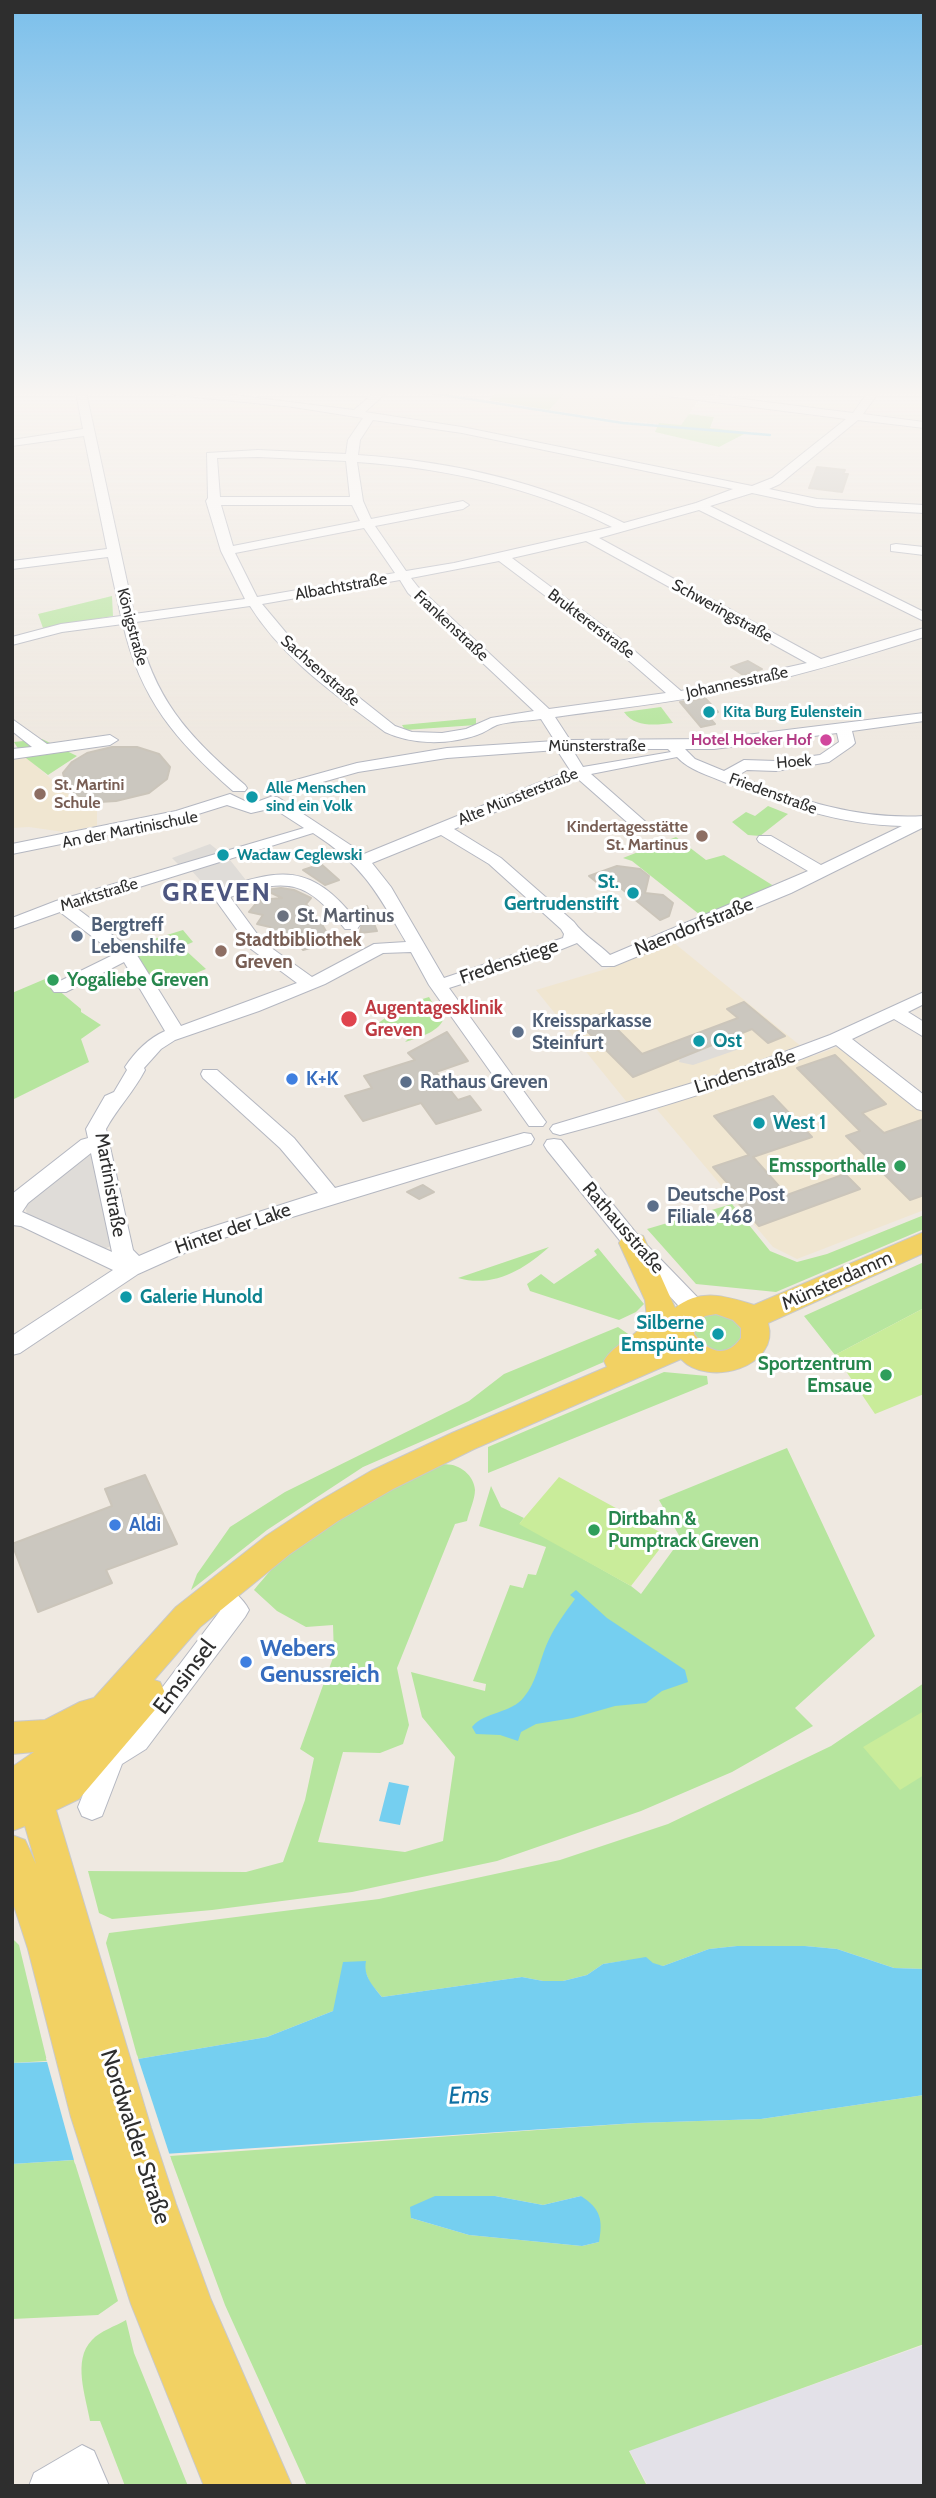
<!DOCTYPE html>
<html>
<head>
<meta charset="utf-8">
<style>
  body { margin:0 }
  #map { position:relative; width:936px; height:2498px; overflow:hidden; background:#efe9e1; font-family:Cabin,sans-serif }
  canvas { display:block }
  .frame { position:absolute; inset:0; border:14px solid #2e2e2e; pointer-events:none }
</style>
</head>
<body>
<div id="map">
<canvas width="936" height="2498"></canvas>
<div class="frame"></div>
</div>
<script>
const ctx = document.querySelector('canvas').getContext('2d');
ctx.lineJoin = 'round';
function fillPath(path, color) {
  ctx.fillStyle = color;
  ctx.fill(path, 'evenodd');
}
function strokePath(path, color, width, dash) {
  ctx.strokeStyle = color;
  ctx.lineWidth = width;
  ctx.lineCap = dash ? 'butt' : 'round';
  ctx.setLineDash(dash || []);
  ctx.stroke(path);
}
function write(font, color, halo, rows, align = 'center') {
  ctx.font = font + ' Cabin,sans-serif';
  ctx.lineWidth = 6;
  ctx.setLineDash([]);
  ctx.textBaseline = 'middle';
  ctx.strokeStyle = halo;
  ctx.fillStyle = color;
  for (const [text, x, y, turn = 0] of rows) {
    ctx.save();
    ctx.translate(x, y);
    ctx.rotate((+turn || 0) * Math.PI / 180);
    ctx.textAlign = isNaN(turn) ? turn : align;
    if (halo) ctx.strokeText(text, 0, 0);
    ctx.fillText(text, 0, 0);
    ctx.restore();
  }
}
fillPath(new Path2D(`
  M924,2345v141h-276l-19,-36z`), '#e3e1e8');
fillPath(new Path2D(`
  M565,392h84l51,6 -19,28 -72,-7 -60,-9z
  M24,755l52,46 21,4v21l-33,6 -35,-5 -17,1v-71z
  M673,942l140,114 24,-9 87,63v100l-127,49 -24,-12 -119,-141 -20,5 -98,-121 70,-21z`), '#f0e6d1');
fillPath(new Path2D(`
  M496,392h69l-16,18 -60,-10z
  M689,414l25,3 -4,11 38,4 -29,15 -64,-15 4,-9 22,2z
  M112,596l1,20 -70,12 -5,-14z
  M661,707l12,16c-17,2 -38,5 -49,-11z
  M476,718v7l-71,5 -3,-5z
  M42,739l35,17 -29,19 -26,-20 -8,-13z
  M768,806l20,8 -28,22 -12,-1 -16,-13 14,-10 9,4z
  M676,837l30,23 18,-5 53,33 -73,30 -72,-57 -9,-3z
  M183,930l10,12 -11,5 24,22 -50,20 -21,-35 11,-6 8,-9z
  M45,979l36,30v3l20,13 -20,14 8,23 -77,38v-107z
  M429,997l14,23c-5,12 -25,18 -38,22l6,-6 -4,-9 -8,-2 -13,3 -9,-4 26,-19z
  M732,1204l38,47 27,11 30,-8 97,-39v14l-148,63 -80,-8 -49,-55z
  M549,1247c-25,23 -56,41 -91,31z
  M598,1248l46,56 -8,8 -17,8 -89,-29 -3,-7 14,-10 13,10 43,-29 -3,-4z
  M924,1262v46l-89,47 -31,-39z
  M718,1313l20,7 8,15 -19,19 -32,-9 -4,-20 7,-8z
  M618,1327l19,13 -24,18 -250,109 -96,63 -76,60 6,-16 33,-47 55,-35 184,-91 35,-27z
  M664,1372l43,4 1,8 -220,89v-26z
  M787,1448l88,188 -80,72 18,18 -81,46 -91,39 -144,50 -145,31 -140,18 -100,9 -13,-6 -11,-42 158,1 37,-10 22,-62 9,-42 -14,-9 34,-94 -1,-30 -27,2 -29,-16 -23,-21c9,-11 19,-23 29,-32 38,-30 110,-80 157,-93 15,-4 34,8 35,25 0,9 -6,22 -8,31l-12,3 -58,144 12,57 -6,19 -23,9 -37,-1 -25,90 87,10 38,-11 12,-84 -33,-40 -11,-45 74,19 1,-7 -13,-3 37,-96 13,3 5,-14 8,1 10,-28 -67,-21 12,-40 10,21 23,11 -4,5 111,63 10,8 40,-55 -22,-39z
  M924,1683v286l-30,-1 -57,-19 -32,-3h-68l-28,3 -46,17 -33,-6 -27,4 -16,11 -24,6h-20l-21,-4 -140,20 -12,-14 -6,-15 -31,43 -66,26 -129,22 -32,-116 3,-10 270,-34 181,-39 108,-36 163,-78z
  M12,1938l7,7 28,116 -35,2z
  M924,2095v249l-295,107 18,35h-340l-82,-181 -55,-149 466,-33 125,-4zM466,2196h29l48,9 38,-9 18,46 -17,4 -113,-11 -58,-17z
  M74,2160l44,141 -20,14 -86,4v-155z
  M126,2320l8,33 54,133h-63l-25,-65h-10c-4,-24 -18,-61 2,-81 8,-9 24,-14 34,-20z`), '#b6e59e');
fillPath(new Path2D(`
  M924,1308v86l-49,20 -40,-59z
  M559,1477l110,60 -38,49 -112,-62z
  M924,1711v64l-24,15 -37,-43z`), '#c9ec9a');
fillPath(new Path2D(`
  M210,844l20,16 19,24 -34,13 -23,-26 -9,-2 -11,-11z
  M733,1039l9,3v6l-49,17 -14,-3 1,-4z
  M93,1150l18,96 -7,3 -50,-20 -27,-15 -1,-4v-10z`), '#dfdcd8');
fillPath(new Path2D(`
  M576,1590l31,28 78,52 3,12 -26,9 -16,12 -31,3 -42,12 -37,6 -15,8 -3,9 -18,-6 -24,-1 -4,-7c13,-16 39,-13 52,-30 12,-14 15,-34 22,-51 7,-17 18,-32 29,-47l-5,-4z
  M389,1782l20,4 -9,39 -21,-4z
  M737,1946h68l32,3 57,19 30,1v126l-163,24 -125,4 -624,41v-101l126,-4 129,-22 66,-26 10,-49 23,-1c-3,15 7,25 16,36l140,-20 21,4h20l24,-6 16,-11 43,-7 7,6 10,3 46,-17z
  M435,2196h60l48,9 38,-9c20,13 22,24 18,46l-17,4 -113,-11 -58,-17 -1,-11z`), '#75cff0');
fillPath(new Path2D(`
  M137,2055l34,104 -96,5 -29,-106z`), '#efe9e1');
strokePath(new Path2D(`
  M424,392l199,31 147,12`), '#75cff0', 2.5);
const building = new Path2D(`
  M817,467l28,3 -2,4h5l-6,18 -33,-4z
  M748,661l14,8 -19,6 -12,-8z
  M705,698l13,14 -12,2 9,10 -14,3 -21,-25z
  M112,747h25l22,7 11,13 -3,12 -18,14 -33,8 -17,1 -20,-6 -13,-9 -3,-14 9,-11 15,-9z
  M321,864l18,16 -14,5 -22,-15z
  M617,866l23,3 9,7 -4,17 18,2 10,8 -4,13 -9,4 -43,-35 -12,4 -16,-13z
  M281,888l13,2 17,8 -5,6 10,12 -5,8 9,-3 7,12 -10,13 -14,4 -10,-15 -9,11 -14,-19 -13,-3 6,-9 -14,-3 10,-12 23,-2 -17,-8z
  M367,906l10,25 -17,2 2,-10 -10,-12z
  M744,1002l41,34 -17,7 -16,-14 -119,48 -55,-55 24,-8 40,40 96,-36 -11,-9z
  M447,1032l21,29 -32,11 22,28 12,-4 11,14 -45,14 -15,-21 -58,18 -18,-25 27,-8 -8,-12 51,-16 -7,-7z
  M835,1055l51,49 -24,9 22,20 40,-14v76l-14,5 -64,-64 14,-5 -63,-63z
  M773,1096l39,41 -59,20 25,28 9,10 58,-21 15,15 -101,37 -23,-26 5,-2 -28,-31 36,-12 -35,-39z
  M423,1185l11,7 -15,7 -12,-7z
  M145,1475l32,69 -71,26 6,13 -74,29 -26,-68 100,-38 -7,-17z`);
fillPath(building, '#cbc7bf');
strokePath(building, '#cbc5ba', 2);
const minor = new Path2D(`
  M86,392l48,222 111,-15 -24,-48 -15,-50 2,-3 -1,-45 51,-3 88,4 2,-14 15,-22 -70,-11 -118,-12 -5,-3h39l145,18 21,-18h12l-22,20 97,15 290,59 20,-8 74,-59 -187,-24 -5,-3h33l166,21 15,-21h11l-16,22 61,8v6l-66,-8 -78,64 -11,5 48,10 107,6v8l-107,-6 -65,-14 -42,13 214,106v9l-225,-111 -100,28 222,121 103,-31v9c-66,21 -133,41 -201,55 -55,11 -112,17 -168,25l15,23 144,-1 210,-26v8l-72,10 3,12 -3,3 -23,16 -53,9 -29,-1 -10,6c60,24 122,44 187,40v11l-133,66 -177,73h-12l-25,-23 -50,20 -78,25 94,130 3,4 -3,4h-14l-100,-141 -18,-33 -28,1 -58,31 -66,27 -84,29 -14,9 -17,19 1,2c-12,23 -27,37 -39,59l27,121 6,6 54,-23 125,-40 -38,-45 -77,-70 -2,-4 2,-4h14l77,68 41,50 189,-55 7,1 3,5 -3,5 -324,99 -69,31 -118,79 -8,2v-19l101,-66 -92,-44 -9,-1v-31l69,-54 7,-2 -2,-9 19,-33 9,-4 13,-22 -2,-3c10,-15 24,-29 40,-36l-41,-69 -58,30h-12l-3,-4 3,-4 61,-30 -55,-42 -48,17v-11l44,-17 248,-73 -31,-20 -22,5 -24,-8 -48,15 -167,34v-10l164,-33 54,-17 21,10 22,-8 6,2 85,56 206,-84 -13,-20 -110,8 -89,14 -85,24 -6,-2 -2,-3 2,-3 90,-25 90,-15 108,-7 -14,-22c-14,2 -30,2 -44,6 -7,3 -13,8 -20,10 -29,10 -64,10 -92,-3 -49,-37 -102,-73 -135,-126l-114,16c18,77 50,112 109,163l2,3 -2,3h-12c-57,-50 -93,-92 -110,-167l-61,8 -50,13v-8l49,-13 60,-8 -13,-59 -96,12v-8l95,-12 -23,-113 -72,10v-6l71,-11 -7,-36zM373,420l89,13 271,56 -37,14 -72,20c-82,-41 -174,-62 -266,-68l2,-15zM258,457l88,4 4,36h-130l-3,-39zM357,462c88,6 176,25 255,65l-158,36 -48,8 -31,-45 88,-17 6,-4 -6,-4 -92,18 -8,-18zM221,505h131l8,16 -127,25zM364,528l31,45 -138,24 -22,-44zM586,541l221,122 -126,28 -59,-51 -110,-82zM499,561l113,85 54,47 -117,16 -131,-122 -7,-9zM400,580l8,13 126,118 -43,7 -25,11 -24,4 -30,-1 -17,-6 -92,-73 -41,-49zM837,733l2,9 -19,13 -44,6 -32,-1 -20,11 -29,-12 -10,-10h29zM572,749h96l3,3 -88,15zM677,757c12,13 31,18 47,25 58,22 115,43 178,44l-81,39 -50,-29h-12l-2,3 2,3 49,29 -198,84c-11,-11 -27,-20 -36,-33l-73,-64 -47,-29 123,-51 59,52h12l2,-3 -2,-3 -57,-50zM313,833c50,32 64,59 93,109l-32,2 -62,33 -49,-35 -33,-45c57,-20 77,-17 115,32h12l3,-4 -3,-4c-47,-59 -76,-53 -143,-30l-2,4 39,54 46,34 -116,43 -46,-74 -60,-45zM441,835l48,29 72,65 3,5 -1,4 -119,40 -53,-91 -19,-24zM91,1153l21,99 -90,-40 6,-9z
  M896,544l28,3v8l-33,-4v-6z
  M12,719l35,25 63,-9 8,5 -8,5 -98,14v-10l20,-2 -20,-16z
  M924,992v12l-16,8 16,10v15l-30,-18 -42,20 72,56v16l-7,-2 -81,-64c-90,37 -182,65 -276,90l-7,-2 -3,-4 3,-4 186,-56 91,-34z
  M554,1139l7,1 79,98 62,64 3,6 -3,6 -8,2 -8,-2 -60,-66 -79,-98 -3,-5 3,-5z
  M218,1584c13,4 25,14 31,26l-4,7 -99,132 -24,15 -20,52 -10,4 -10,-4 -4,-9 24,-60 26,-14 92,-122 -15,-17 4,-7z
  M82,2445l12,6 15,35h-80l5,-13z`);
const major = new Path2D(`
  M924,1232v21l-156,70c13,44 -60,65 -87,36l-207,90 -81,40 -55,32 -48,33 -90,73 -46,53 6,2 5,11 -5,11 -81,95 -23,11 95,318 25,76 35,96 81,186h-88l-73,-182 -60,-187 -43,-168 -16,-49v-65l13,5 11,24 -11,-38 -13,5v-64l22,-15 -22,2v-32l33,-2 35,-18 14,-4 82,-91 90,-71 50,-33 55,-32 81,-38 155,-66 -3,-6c11,-19 34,-23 43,-43l-2,-18 -26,-57 4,-7 10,-3 10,3 32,72c25,-20 51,-12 79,-3zM716,1314l17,6 8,8v10c-16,22 -33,13 -47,-4l1,-10 10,-8z`);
strokePath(minor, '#b4b7c1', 2);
strokePath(major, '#c9c9c9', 2);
fillPath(minor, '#fff');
fillPath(major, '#f2d163');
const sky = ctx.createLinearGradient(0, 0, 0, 742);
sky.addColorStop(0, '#7abfeb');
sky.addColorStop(0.53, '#f8f5f2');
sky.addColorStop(1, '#f8f5f200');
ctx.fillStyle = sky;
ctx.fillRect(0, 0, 936, 742);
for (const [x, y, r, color] of [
  [709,712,7,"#0f9aa8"],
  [826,740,7,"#d1479c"],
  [40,794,7,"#8d6e63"],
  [252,797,7,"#0f9aa8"],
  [702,836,7,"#8d6e63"],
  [223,855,7,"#0f9aa8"],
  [633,893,7,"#0f9aa8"],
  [283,916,7,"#6b7280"],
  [77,936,7,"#5c6f8a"],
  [221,951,7,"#8d6e63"],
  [53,980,7,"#2e9e5b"],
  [349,1019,9,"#e0444e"],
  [518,1032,7,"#5c6f8a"],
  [699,1041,7,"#0f9aa8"],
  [292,1079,7,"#3f7fe0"],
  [406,1082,7,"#5c6f8a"],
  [759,1123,7,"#0f9aa8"],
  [900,1166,7,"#2e9e5b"],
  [653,1206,7,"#5c6f8a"],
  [126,1297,7,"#0f9aa8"],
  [718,1334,7,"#0f9aa8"],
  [886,1375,7,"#2e9e5b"],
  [115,1525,7,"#3f7fe0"],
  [594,1530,7,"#2e9e5b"],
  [246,1662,7,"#3f7fe0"]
]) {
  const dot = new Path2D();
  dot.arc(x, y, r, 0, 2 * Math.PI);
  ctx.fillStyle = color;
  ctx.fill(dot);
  strokePath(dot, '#fff', 2.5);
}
write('16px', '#2e2e2e', '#fff', [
  ["Albachtstraße",341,587,-10],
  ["Schweringstraße",722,611,29],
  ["Bruktererstraße",591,624,37],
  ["Frankenstraße",451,626,43],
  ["Königstraße",132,627,75],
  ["Sachsenstraße",320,671,41],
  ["Johannesstraße",737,683,-12],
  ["Münsterstraße",597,746],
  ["Hoek",794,762,-5],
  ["Friedenstraße",773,794,20],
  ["Alte Münsterstraße",518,797,-22],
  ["An der Martinischule",130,830,-11],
  ["Marktstraße",99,895,-17]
]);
write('bold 16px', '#0d838f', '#fff', [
  ["Kita Burg Eulenstein",723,712],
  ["Alle Menschen",266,788],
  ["sind ein Volk",266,806],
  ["Wacław Ceglewski",237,855]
], 'left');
write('bold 16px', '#b23c85', '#fff', [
  ["Hotel Hoeker Hof",812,740]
], 'right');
write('bold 16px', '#785e54', '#fff', [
  ["St. Martini",54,785],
  ["Schule",54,803],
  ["Kindertagesstätte",688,827,"right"],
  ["St. Martinus",688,845,"right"]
], 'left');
write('bold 19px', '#0d838f', '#fff', [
  ["St.",619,882,"right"],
  ["Gertrudenstift",619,904,"right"],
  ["Ost",713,1041],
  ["West 1",773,1123],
  ["Galerie Hunold",140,1297],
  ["Silberne",704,1323,"right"],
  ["Emspünte",704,1345,"right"]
], 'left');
write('bold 19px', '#5b616d', '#fff', [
  ["St. Martinus",297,916]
], 'left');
write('bold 19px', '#4e5e75', '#fff', [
  ["Bergtreff",91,925],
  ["Lebenshilfe",91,947],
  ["Kreissparkasse",532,1021],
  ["Steinfurt",532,1043],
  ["Rathaus Greven",420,1082],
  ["Deutsche Post",667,1195],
  ["Filiale 468",667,1217]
], 'left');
write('19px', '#2e2e2e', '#fff', [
  ["Naendorfstraße",694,927,-22],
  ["Fredenstiege",509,962,-19],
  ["Lindenstraße",745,1072,-18],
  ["Martinistraße",110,1185,80],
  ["Rathausstraße",623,1228,49],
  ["Hinter der Lake",233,1229,-19],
  ["Münsterdamm",837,1281,-24]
]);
write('bold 19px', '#785e54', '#fff', [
  ["Stadtbibliothek",235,940],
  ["Greven",235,962]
], 'left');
write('bold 19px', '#27864d', '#fff', [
  ["Yogaliebe Greven",67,980],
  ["Emssporthalle",886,1166,"right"],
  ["Sportzentrum",872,1364,"right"],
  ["Emsaue",872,1386,"right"],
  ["Dirtbahn &",608,1519],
  ["Pumptrack Greven",608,1541]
], 'left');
write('bold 19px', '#be3a42', '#fff', [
  ["Augentagesklinik",365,1008],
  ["Greven",365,1030]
], 'left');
write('bold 19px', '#366cbe', '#fff', [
  ["K+K",306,1079],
  ["Aldi",129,1525]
], 'left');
write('bold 23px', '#366cbe', '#fff', [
  ["Webers",260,1649],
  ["Genussreich",260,1675]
], 'left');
write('23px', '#2e2e2e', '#fff', [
  ["Emsinsel",185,1677,-53],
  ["Nordwalder Straße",135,2137,72]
]);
write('italic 24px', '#0d6fa3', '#fff', [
  ["Ems",469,2096,-2]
]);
ctx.letterSpacing = '2px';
write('bold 26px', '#4d5680', '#fff', [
  ["GREVEN",217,893]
]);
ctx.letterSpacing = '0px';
</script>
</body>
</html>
